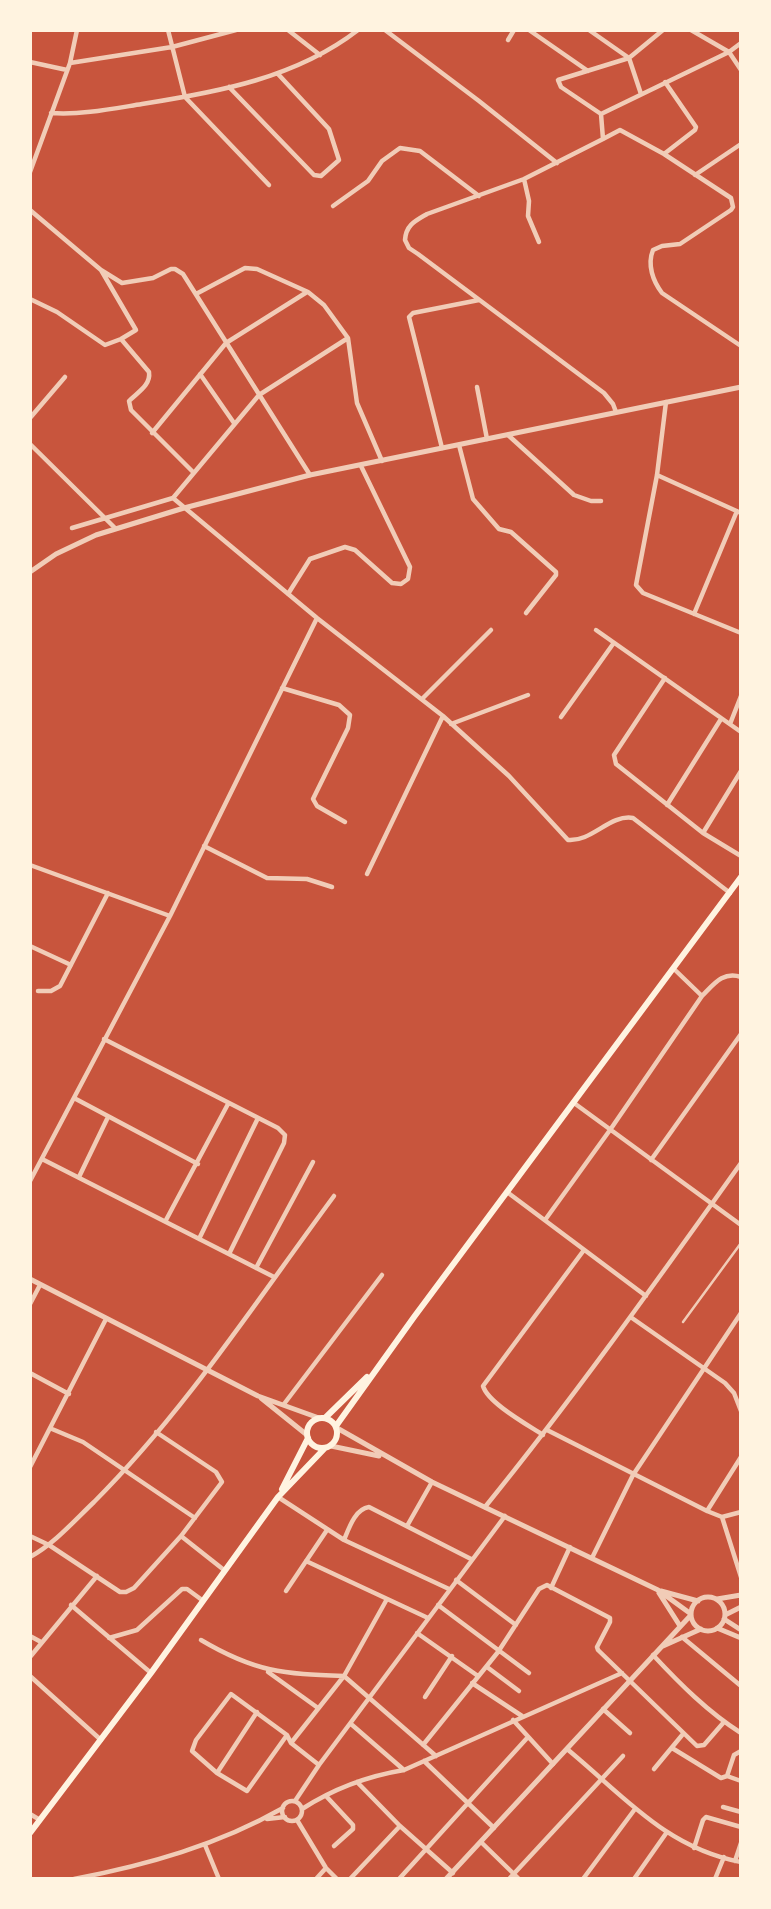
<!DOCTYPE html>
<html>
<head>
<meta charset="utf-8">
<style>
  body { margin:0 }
  #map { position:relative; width:771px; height:1909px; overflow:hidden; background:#c8553d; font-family:"PT Sans",sans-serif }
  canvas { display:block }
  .frame { position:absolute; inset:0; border:32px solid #fff3e0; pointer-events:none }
</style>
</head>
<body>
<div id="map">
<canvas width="771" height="1909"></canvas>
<div class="frame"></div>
</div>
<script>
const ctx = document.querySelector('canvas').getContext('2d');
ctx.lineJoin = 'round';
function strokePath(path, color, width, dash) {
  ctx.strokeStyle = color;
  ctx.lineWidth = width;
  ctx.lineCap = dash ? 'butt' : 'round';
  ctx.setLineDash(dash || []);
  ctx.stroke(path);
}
strokePath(new Path2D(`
  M683,1322l58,-79`), '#f1ccb7', 2.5);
strokePath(new Path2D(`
  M168,30l17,67 84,88
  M288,30l32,25
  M385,30l94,71 78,62
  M529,30l59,41
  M589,30l40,28 12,36
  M691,30l38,22 12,18
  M508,40l6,-10
  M30,62l37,8
  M70,63l102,-16 64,-17
  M229,87l85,88 7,1 18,-16 -10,-31 -51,-55
  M51,113c31,2 60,-4 91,-9 76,-12 154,-26 216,-74
  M601,114l2,25 -79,40 -97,35c-12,7 -21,11 -22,26l4,8 9,6 186,139 9,11 3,8
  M601,114l-40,-27 -3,-7 71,-22 34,-28
  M601,114l128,-62 12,-9
  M603,139l17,-9 44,24 67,44 2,9 -2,3 -51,34 -18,2 -9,4c-6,15 0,31 9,43l79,53
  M664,154l31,-24 1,-3 -31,-45
  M30,172l40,-109 7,-33
  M695,175l46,-31
  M524,179l5,22 -1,15 11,26
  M333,206l35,-25 14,-20 18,-13 20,3 59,45
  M30,210l71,60 35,60 -15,9 -16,6 -48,-33 -27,-13
  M101,270l21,13 31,-5 18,-9h4l8,5 127,201
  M196,294l49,-26 12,1 51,23 16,13 24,33 9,65 25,58
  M348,338l-89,57 -86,103 144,120 126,98 66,60 59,64c24,2 42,-26 65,-22l97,75
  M121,339l28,33c2,13 -11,20 -20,29l2,9 63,63
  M200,374l34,49
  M477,387l10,52
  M666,402l-9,73 -21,110 7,8 98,40
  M30,418l35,-41
  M152,433l74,-90 81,-51
  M508,435l66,60 17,6h10
  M30,444l85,84
  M459,445l14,54 26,30 12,3 45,40v3l-30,38
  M442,448l-33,-131 4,-4 66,-13
  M657,475l84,38
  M72,528l101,-30
  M288,594l22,-35 35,-12 10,3 37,33 9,1 7,-5 2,-12 -49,-101
  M694,614l43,-103
  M596,630l145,102
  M665,678l-51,77 2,9 87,69 38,23
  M282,688l57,17 11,10 -2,13 -35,71 4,7 28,16
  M422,699l69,-69
  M561,717l52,-73
  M451,724l77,-29
  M730,724l11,-28
  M667,805l54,-86
  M703,833l38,-62
  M204,846l63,32 40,1 25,8
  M30,865l140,51
  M367,874l76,-158
  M30,946l41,19
  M38,991h13l9,-5 48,-93
  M702,996c12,-12 21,-25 39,-19
  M104,1039l174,89 7,7 -1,8 -55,111
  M74,1098l124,66
  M574,1103l167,122
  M42,1159l232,118
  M651,1160l90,-126
  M79,1177l29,-60
  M30,1181l140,-265 147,-298
  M507,1192l139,104
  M166,1220l62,-116
  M545,1220l65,-90 92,-134 -28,-27
  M199,1239l59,-121
  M256,1268l57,-106
  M30,1304l10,-19
  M632,1318l93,65 9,10 7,18
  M30,1373l39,21
  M284,1404l98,-129
  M52,1429l31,13 112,76
  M547,1430l160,81 15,6 19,-5
  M543,1435c-15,-10 -55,-32 -60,-49l101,-136
  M30,1467l76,-148
  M278,1497l66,43 105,49
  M485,1507c90,-111 173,-228 256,-344
  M707,1511l34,-54
  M722,1517l19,60
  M407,1526l25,-44
  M30,1536l19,9 71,47h6l8,-4 47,-52 41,-54 -6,-10 -60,-40
  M181,1536l43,34
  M344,1540c5,-12 11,-31 25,-33l102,52
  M30,1557c25,-14 43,-35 64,-55 91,-91 163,-202 240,-306
  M592,1558l41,-83 108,-162
  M306,1561l122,57
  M456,1580l60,45
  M551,1588l19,-41
  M286,1591l41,-61
  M71,1605l80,68
  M438,1605l91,68
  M417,1633l61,43
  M30,1636l11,6
  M682,1637l59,49
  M109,1638l28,-8 45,-41h5l15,11
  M201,1640c54,32 82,34 143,36l92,80
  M653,1655c27,29 55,57 88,78
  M30,1657l67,-81
  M487,1667l32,24
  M268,1672l50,36
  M30,1676l71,64
  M472,1683l50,33
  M425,1697l27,-41
  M603,1709l27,24
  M513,1720l40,44
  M351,1724l53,46
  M287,1735l-40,56 -30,-18 -25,-22 4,-11 35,-46 56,41 4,8 28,22
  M291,1743l53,-67 43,-77
  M423,1745l75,-93 41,-63 8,-4 63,33v4l-13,25 1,3 99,96 7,-1 20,-23
  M672,1748l49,30 6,-2 7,-21 7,-4
  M567,1749c56,46 99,99 174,113
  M424,1761l70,67
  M654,1769l29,-35
  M217,1773l40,-61
  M727,1776l14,5
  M357,1782l43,44 53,47
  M326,1796l27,29v4l-19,17
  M292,1801h3l24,-36 186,-249
  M282 1811a10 10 0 1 1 20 0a10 10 0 1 1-20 0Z
  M723,1807l18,5
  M302,1809c31,-20 66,-33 102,-39l218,-97
  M30,1814l10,6
  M267,1819l18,-2
  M297,1820l29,48 11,11
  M481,1842l38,37
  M205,1845l14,34
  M694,1848l9,-28 3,-3 35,10
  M735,1861l6,-18
  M74,1879c73,-14 144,-34 209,-71
  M316,1879l10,-11
  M350,1879l50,-53
  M399,1879l129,-142
  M509,1879l114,-123
  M583,1879l52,-70
  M634,1879l33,-47
  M715,1879l9,-22`), '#f1ccb7', 4.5);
strokePath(new Path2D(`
  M30,572l26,-18 40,-19 88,-27 126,-33 431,-88
  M30,1279l228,117 61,22
  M261,1398l46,37
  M337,1428l95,54 226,108 33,24
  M331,1446l48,10
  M661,1591l37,10
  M659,1593l21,33
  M691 1614a17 17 0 1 1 34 0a17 17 0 1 1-34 0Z
  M717,1599l24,-4
  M725,1615l16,-8
  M724,1619l17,11
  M717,1628l24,10
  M663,1646l38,-17
  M446,1879l245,-264`), '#f1ccb7', 5);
strokePath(new Path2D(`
  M307 1433a15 15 0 1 1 30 0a15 15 0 1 1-30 0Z
  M325,1418l42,-41
  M336,1426l78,-109 327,-440
  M282,1489l26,-51
  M30,1833l121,-160 127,-176 47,-49`), '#fff3e0', 6);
</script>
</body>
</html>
